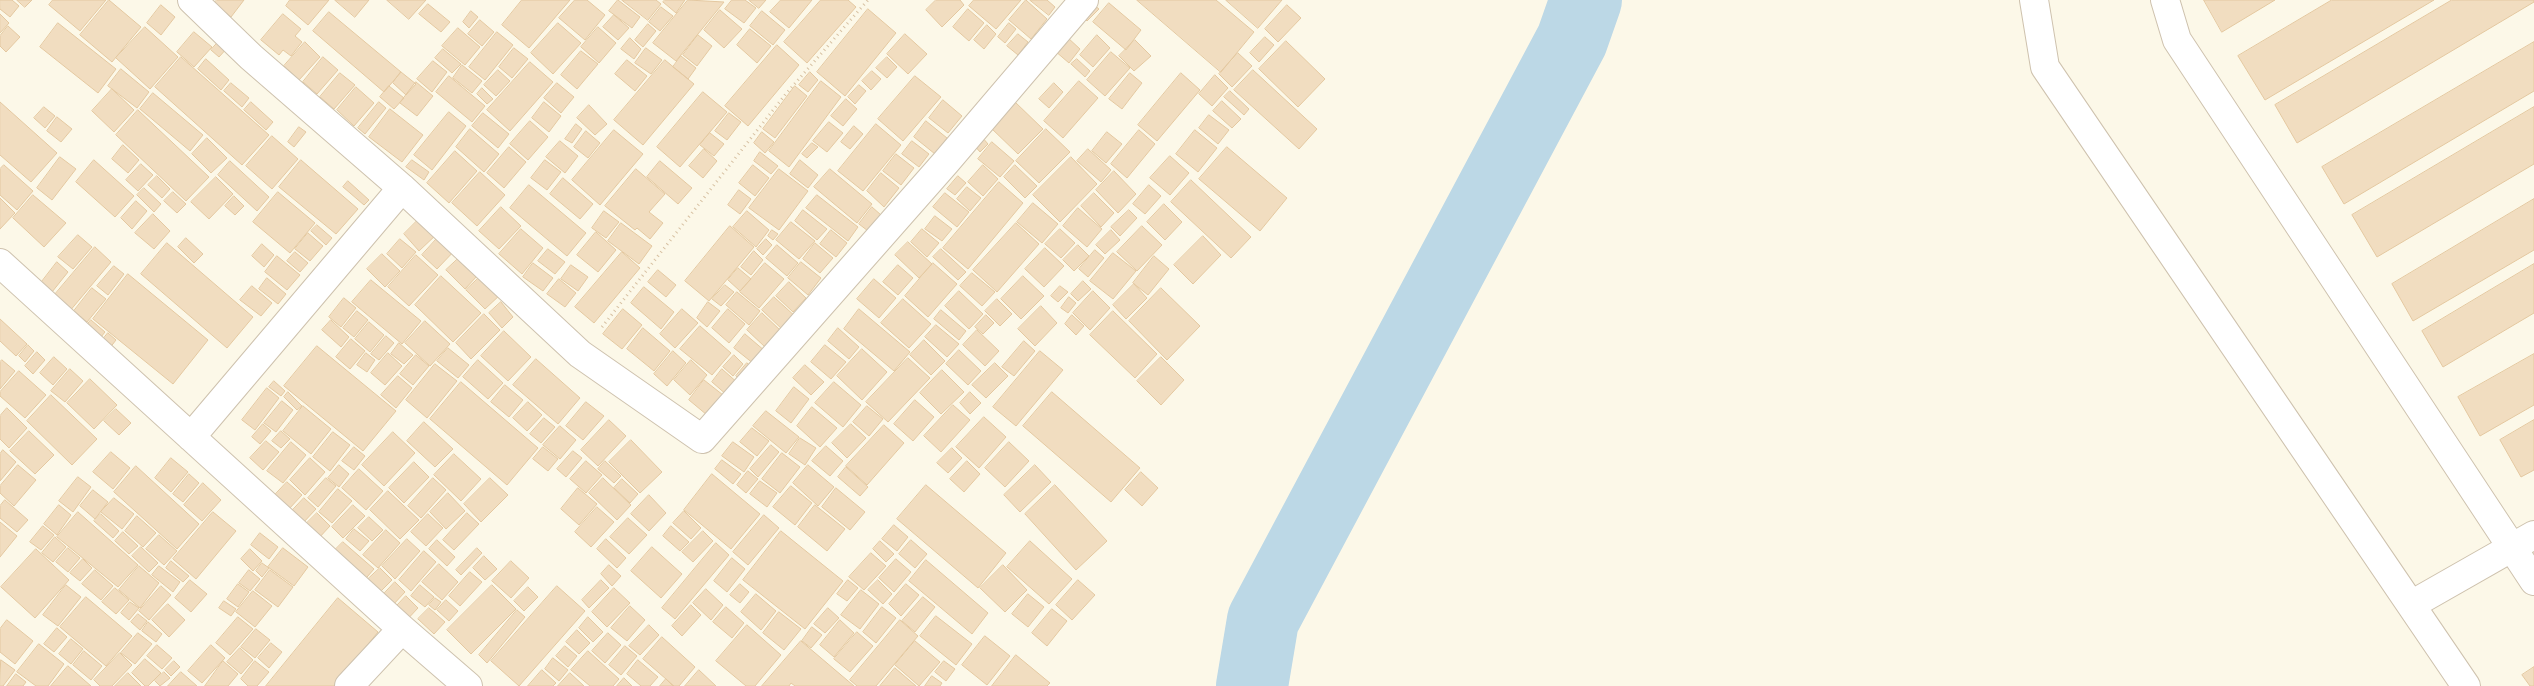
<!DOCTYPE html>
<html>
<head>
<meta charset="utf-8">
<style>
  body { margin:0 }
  canvas { display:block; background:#fcf8e8 }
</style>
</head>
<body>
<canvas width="2534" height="686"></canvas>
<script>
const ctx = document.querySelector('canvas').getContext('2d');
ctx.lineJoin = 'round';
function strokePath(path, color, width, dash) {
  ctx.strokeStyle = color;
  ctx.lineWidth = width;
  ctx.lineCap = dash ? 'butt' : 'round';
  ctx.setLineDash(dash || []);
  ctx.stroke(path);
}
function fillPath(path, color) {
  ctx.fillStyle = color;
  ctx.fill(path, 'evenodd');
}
strokePath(new Path2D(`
  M1252,686l11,-66 309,-580 14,-40`), '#bcd8e6', 72);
const building = new Path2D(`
  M0,0h12l7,6 -9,11 -10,-8z
  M17,0h15l-7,7z
  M53,0h53l-26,31 -31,-26z
  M109,0l32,27 -29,35 -32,-27z
  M217,0h27l-13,17 -17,-14z
  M290,0h39l-21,25 -22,-19z
  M335,0h34l-14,17z
  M387,0h39l-17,19z
  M522,0h48l-41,48 -27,-23z
  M575,0h12l18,15 -20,25 -26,-22z
  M618,0l22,17 -8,11 -23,-17z
  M622,0h34l5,4 -13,16z
  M665,0h20l-9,13 -13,-11z
  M688,0l36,2 -48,59 -23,-18z
  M732,0h13l11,8 -12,15 -19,-14z
  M749,0h17l-7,8z
  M781,0h31l-23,28 -19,-16z
  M821,0h27l8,7 -49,56 -23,-21z
  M936,0h24l4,5 -22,22 -16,-17z
  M974,0h47l-25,29 -27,-23z
  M1026,0l21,19 -16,20 -22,-19z
  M1030,0h17l8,7 -6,8z
  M1137,0h79l38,32 -33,40z
  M1226,0h56l-24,28z
  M2204,0h71l-53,32z
  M2332,0h102l-169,100 -27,-44z
  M2452,0h82v2l-237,141 -22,-38z
  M1109,3l32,27 -15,20 -33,-28z
  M428,4l22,18 -9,10 -22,-18z
  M1093,4l6,5 -12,12 -6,-6z
  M161,5l14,12 -14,18 -14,-12z
  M1287,5l14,13 -23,24 -13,-13z
  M661,7l12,9 -13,15 -11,-9z
  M868,9l28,24 -51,63 -28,-24z
  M968,9l16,14 -15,18 -16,-14z
  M720,10l22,19 -18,19 -20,-18z
  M471,11l7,6 -9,11 -6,-6z
  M762,11l23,19 -12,15 -23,-19z
  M329,12l72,60 -17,20 -71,-61z
  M0,14l9,9 -9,10z
  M283,14l18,15 -6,7 7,6 -11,14 -8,-6 -4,5 -18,-15z
  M614,15l15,13 -11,12 -15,-13z
  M480,20l14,12 -12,14 -14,-12z
  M58,23l58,46 -18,24 -58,-46z
  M558,23l23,20 -28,31 -22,-21z
  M1009,23l7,6 -11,14 -7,-6z
  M648,24l8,7 -13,16 -8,-7z
  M987,25l9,9 -12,15 -10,-9z
  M8,26l12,11 -14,15 -6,-6v-10z
  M145,27l33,30 -28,32 -34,-31z
  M598,27l18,16 -17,20 -18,-16z
  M458,28l22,19 -15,18 -23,-19z
  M750,29l21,17 -14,17 -20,-18z
  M194,32l18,15 -18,20 -17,-15z
  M497,32l16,13 -28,35 -16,-13z
  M905,34l22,20 -19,20 -21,-20z
  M1018,34l10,8 -10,13 -11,-9z
  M698,35l14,11 -15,20 -14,-11z
  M1097,35l13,13 -17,19 -13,-12z
  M1067,37l13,12 -11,14 -14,-12z
  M1265,37l9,8 -15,17 -9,-9z
  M630,38l11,11 -7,10 -13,-10z
  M220,40l8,7 -9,10 -8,-7z
  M1135,40l16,16 -17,15 -15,-15z
  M1286,41l39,38 -27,28 -39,-38z
  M305,42l15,15 -21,23 -15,-14z
  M2534,42v49l-190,113 -22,-37z
  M777,45l22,20 -51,61 -23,-20z
  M514,48l14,11 -16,19 -13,-11z
  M646,48l16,12 -11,14 -16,-11z
  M443,49l18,15 -9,9 -17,-15z
  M581,51l17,13 -21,25 -16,-14z
  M1111,52l19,16 -25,28 -18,-16z
  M1238,53l14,13 -20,21 -13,-13z
  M681,56l15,12 -8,11 -15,-12z
  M181,57l88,78 -27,30 -87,-78z
  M323,57l15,13 -21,24 -14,-12z
  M887,57l10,10 -10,11 -11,-10z
  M206,59l23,21 -8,10 -23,-21z
  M1077,59l13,12 -5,6 -14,-13z
  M627,60l20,16 -12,15 -20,-17z
  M665,60l29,24 -51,61 -29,-25z
  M433,61l14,11 -15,20 -15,-13z
  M530,62l23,20 -43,49 -23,-21z
  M462,65l20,16 -10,12 -19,-15z
  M121,69l28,23 -12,16 -29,-22z
  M498,70l12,11 -14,15 -12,-11z
  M1253,70l64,59 -18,20 -65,-59z
  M872,71l9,8 -10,11 -9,-9z
  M401,72l15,12 -10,11 -13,-12z
  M810,72l8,8 -10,12 -9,-7z
  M340,73l15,12 -21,24 -14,-12z
  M1130,73l12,10 -20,26 -13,-10z
  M1181,73l19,17 -43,51 -19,-16z
  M1215,75l13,13 -16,18 -13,-12z
  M449,76l36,30 -13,16 -36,-30z
  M915,76l26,21 -38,44 -25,-22z
  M821,81l20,16 -52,70 -20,-16z
  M1079,81l19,17 -35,40 -19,-17z
  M416,82l17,14 -16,20 -17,-13z
  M231,83l18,15 -7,9 -18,-16z
  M557,83l17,14 -13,16 -17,-15z
  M1054,83l9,9 -14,16 -10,-9z
  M859,85l7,6 -11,13 -7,-7z
  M389,86l15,12 -10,11 -14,-12z
  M795,86l12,10 -32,42 -12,-9z
  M356,87l18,16 -20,23 -17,-16z
  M482,88l11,11 -6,5 -10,-10z
  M112,89l22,21 -20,22 -22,-21z
  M1230,91l19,18 -5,6 -20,-18z
  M703,92l24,20 -47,55 -23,-20z
  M153,93l50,42 -13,16 -50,-42z
  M846,99l11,10 -14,17 -12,-10z
  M943,100l19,16 -14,17 -19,-15z
  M1014,101l29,28 -25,25 -28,-27z
  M1222,101l19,18 -9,9 -19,-17z
  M0,102l57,51 -26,29 -31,-27z
  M251,102l22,20 -7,8 -22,-20z
  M379,102l7,6 -21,26 -7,-6z
  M544,102l17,14 -12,16 -17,-14z
  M589,105l18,19 -12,11 -18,-17z
  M44,107l11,9 -10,12 -11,-10z
  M2534,107v57l-157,93 -25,-42z
  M390,109l33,26 -21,27 -33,-25z
  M138,110l71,67 -23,24 -70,-66z
  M449,112l17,14 -34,44 -18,-15z
  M483,113l26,21 -11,14 -26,-22z
  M729,113l12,9 -14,18 -12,-9z
  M1209,115l20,15 -11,14 -19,-16z
  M57,117l15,12 -11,13 -14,-11z
  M530,121l18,16 -20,23 -18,-16z
  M926,121l21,17 -12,16 -21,-17z
  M829,122l14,11 -16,19 -14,-11z
  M576,124l6,5 -10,14 -7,-4z
  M876,124l25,21 -38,46 -25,-20z
  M854,126l9,8 -13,15 -9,-7z
  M299,127l7,5 -12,15 -6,-5z
  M470,129l29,25 -15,18 -28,-25z
  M1046,129l24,23 -31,31 -23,-22z
  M614,130l29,24 -43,51 -28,-25z
  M1139,130l16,14 -28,34 -16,-14z
  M1195,130l22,18 -19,24 -22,-18z
  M586,131l14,12 -12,15 -14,-11z
  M762,132l12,10 -9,11 -11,-10z
  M1107,132l15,12 -16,19 -14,-12z
  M710,133l14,11 -10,12 -14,-11z
  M272,136l26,23 -26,30 -26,-23z
  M982,137l6,7 -8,8 -6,-7z
  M207,138l20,20 -16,15 -19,-19z
  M560,141l18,15 -13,17 -19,-16z
  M912,141l17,13 -10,13 -17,-13z
  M992,142l22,19 -14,16 -22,-18z
  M812,143l6,4 -11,11 -5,-4z
  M123,145l16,15 -11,13 -16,-14z
  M509,147l17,15 -22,26 -17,-15z
  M1227,147l60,51 -27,33 -61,-52z
  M704,149l13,12 -14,17 -14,-12z
  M1088,149l23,21 -10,12 -24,-21z
  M455,151l22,20 -28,32 -22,-20z
  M760,152l18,14 -7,8 -17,-13z
  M896,154l18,14 -13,17 -18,-14z
  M1170,156l19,17 -19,22 -20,-17z
  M60,157l16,12 -24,31 -15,-12z
  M1071,157l26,27 -37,38 -27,-27z
  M94,160l40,36 -19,21 -39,-35z
  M301,160l57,49 -22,25 -57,-47z
  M412,160l17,12 -5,8 -18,-13z
  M545,160l16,12 -14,18 -16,-12z
  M800,160l18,15 -10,13 -18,-14z
  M230,161l39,36 -12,14 -39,-36z
  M660,161l32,27 -14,16 -31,-27z
  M141,164l12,11 -15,16 -12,-11z
  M4,165l29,26 -16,19 -17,-15v-26z
  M753,165l16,13 -14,18 -16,-13z
  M983,165l15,14 -15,17 -15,-14z
  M1015,165l22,21 -12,12 -21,-21z
  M636,169l29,25 -16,18 14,11 -13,16 -13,-11 -2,2 -30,-24z
  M779,169l29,22 -29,39 -30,-22z
  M830,169l42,35 -15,19 -43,-36z
  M1114,171l22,23 -18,19 -22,-23z
  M480,172l25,23 -28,31 -25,-23z
  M881,173l18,15 -15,19 -17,-16z
  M157,176l13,13 -8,9 -14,-13z
  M958,176l8,7 -11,12 -8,-6z
  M216,177l17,17 -24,25 -18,-17z
  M563,178l30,26 -13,15 -30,-25z
  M1191,180l60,57 -20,21 -60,-56z
  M348,181l21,19 -5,5 -21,-18z
  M999,182l24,21 -55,66 -25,-21z
  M529,185l57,48 -19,23 -57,-48z
  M1149,185l12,11 -16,18 -12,-10z
  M967,187l14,11 -11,13 -13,-12z
  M144,188l17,16 -7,8 -17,-17z
  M739,190l12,9 -11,15 -12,-9z
  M173,192l13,12 -9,9 -13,-12z
  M278,192l37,31 -25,30 -37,-31z
  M945,193l24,19 -12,15 -24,-20z
  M1094,193l20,20 -13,14 -20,-21z
  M33,195l33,28 -22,24 -31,-29z
  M817,195l41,32 -10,14 -42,-33z
  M234,196l10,10 -9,9 -10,-9z
  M0,198l15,15 -15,16z
  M2534,199v51l-121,71 -21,-37z
  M136,201l11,10 -15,18 -11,-11z
  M1033,203l25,21 -16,19 -25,-21z
  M1164,204l18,18 -17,18 -18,-18z
  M501,207l20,19 -22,23 -20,-18z
  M872,207l9,8 -13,16 -9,-7z
  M1078,208l24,21 -15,18 -24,-21z
  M803,210l24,19 -10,11 -22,-19z
  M1129,210l8,8 -17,18 -9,-9z
  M604,211l15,11 -13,16 -14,-10z
  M747,211l22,19 -13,17 -23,-20z
  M153,214l17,17 -16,18 -19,-16z
  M422,216l16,17 -19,18 -15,-17z
  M935,216l17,13 -10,12 -17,-12z
  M791,222l24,19 -16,18 -23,-19z
  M621,223l31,23 -13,18 -31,-23z
  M1016,223l23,21 -42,48 -24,-22z
  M317,225l15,13 -6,7 -15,-14z
  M730,226l24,21 -45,54 -24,-20z
  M1142,226l20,19 -25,26 -20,-19z
  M521,229l22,19 -21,26 -23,-20z
  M922,229l17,14 -12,14 -16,-15z
  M1060,229l15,14 -14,15 -16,-14z
  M772,230l6,4 -5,6 -5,-4z
  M831,230l16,13 -11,14 -16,-13z
  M1111,230l9,10 -15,14 -9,-9z
  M596,232l20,18 -18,22 -21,-17z
  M308,233l15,13 -13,15 -15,-12z
  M442,233l16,14 -21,22 -15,-14z
  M78,235l14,12 -19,22 -15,-12z
  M1203,236l18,19 -28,29 -19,-19z
  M186,238l17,16 -9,9 -16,-16z
  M400,239l16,13 -14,16 -15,-14z
  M766,239l6,6 -9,10 -6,-6z
  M908,242l24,22 -13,14 -24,-23z
  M167,243l86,74 -26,31 -86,-74z
  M815,243l18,15 -13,15 -17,-14z
  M262,244l12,11 -10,12 -12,-11z
  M777,245l21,18 -11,13 -21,-18z
  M1078,245l11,11 -15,15 -11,-11z
  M95,247l16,15 -42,50 -17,-14z
  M1045,248l19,18 -20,21 -19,-18z
  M548,249l17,13 -10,12 -17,-13z
  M941,249l25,23 -8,8 -25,-23z
  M1095,250l9,8 -16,19 -9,-8z
  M754,251l9,9 -12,15 -10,-8z
  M295,252l13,11 -8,9 -13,-11z
  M622,252l18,16 -46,55 -19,-16z
  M1113,253l23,18 -23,28 -23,-18z
  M382,254l18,17 -15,16 -18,-18z
  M416,255l22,20 -29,31 -21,-19z
  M277,256l23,19 -13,15 -22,-18z
  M1154,256l15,13 -21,26 -15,-12z
  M460,257l18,18 -13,14 -19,-19z
  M57,262l11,10 -20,25 -11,-9z
  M801,262l20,16 -13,17 -20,-17z
  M533,263l20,15 -10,13 -20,-14z
  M765,263l19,16 -25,29 -19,-16z
  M933,263l24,21 -29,33 -23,-21z
  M2534,264v49l-91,54 -21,-36z
  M571,265l17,12 -10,14 -17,-12z
  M898,265l15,13 -15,17 -15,-13z
  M114,266l10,8 -16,21 -11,-9z
  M738,268l13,11 -11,12 -12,-11z
  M658,270l18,15 -10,12 -18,-15z
  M972,273l23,19 -13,14 -22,-20z
  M128,274l80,66 -35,44 -80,-65z
  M482,275l19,19 -16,15 -19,-19z
  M441,276l40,37 -28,29 -38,-37z
  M1023,276l21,20 -23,23 -20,-20z
  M267,278l19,16 -8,10 -19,-15z
  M559,279l17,14 -11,14 -18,-13z
  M874,279l22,19 -17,20 -22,-19z
  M371,280l50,41 -19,23 -50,-42z
  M1083,281l8,8 -13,12 -7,-7z
  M789,282l17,16 -13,14 -17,-16z
  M1134,284l13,14 -21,21 -13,-14z
  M725,285l9,7 -13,14 -9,-7z
  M252,286l20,17 -11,13 -21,-16z
  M1060,286l8,6 -10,10 -7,-6z
  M644,287l30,25 -13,17 -30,-26z
  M92,288l14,11 -19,23 -13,-11z
  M1161,288l39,38 -33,34 -38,-39z
  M959,291l24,23 -14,15 -24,-23z
  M1093,291l17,17 -20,22 -17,-17z
  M737,292l23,19 -11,14 -23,-20z
  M774,297l23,21 -12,14 -23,-22z
  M1069,297l7,6 -8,10 -7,-5z
  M344,298l12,10 -15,19 -12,-10z
  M903,299l28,25 -22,24 -28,-25z
  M997,299l15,15 -12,12 -15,-15z
  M501,302l12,15 -11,11 -13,-15z
  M708,302l12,9 -13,16 -10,-9z
  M1041,306l16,17 -22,23 -17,-17z
  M623,309l19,16 -20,24 -19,-15z
  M682,309l16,14 -23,25 -15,-14z
  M728,309l17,15 -16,19 -17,-15z
  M859,309l51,43 -16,19 -50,-42z
  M941,310l25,21 -7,9 -25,-21z
  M357,311l11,9 -14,17 -11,-9z
  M1113,311l44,43 -22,24 -45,-43z
  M762,313l18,17 -15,17 -18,-17z
  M484,314l16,16 -29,29 -15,-16z
  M986,315l8,8 -11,11 -8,-7z
  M1072,315l12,11 -8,9 -11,-11z
  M0,319l27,25 -11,12 -16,-15z
  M91,320l14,12 -8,10 -14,-12z
  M331,320l18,17 -8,10 -19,-17z
  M425,321l25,23 -20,22 -25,-23z
  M369,322l15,13 -14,17 -15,-13z
  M936,325l23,19 -12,13 -22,-20z
  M700,326l31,27 -19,22 -32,-26z
  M643,328l27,23 -16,20 -27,-22z
  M838,328l21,19 -10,12 -21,-18z
  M977,330l22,21 -14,15 -22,-21z
  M504,331l27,26 -23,24 -27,-25z
  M108,333l8,7 -7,9 -9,-6z
  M745,334l20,17 -11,13 -20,-16z
  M386,336l8,7 -15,17 -8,-6z
  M351,339l14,12 -15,18 -14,-12z
  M924,340l21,21 -14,14 -21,-20z
  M1024,341l11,10 -21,25 -12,-9z
  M399,343l14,12 -9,9 -13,-10z
  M28,345l6,6 -9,11 -6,-6z
  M825,345l21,17 -15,17 -20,-17z
  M317,346l79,65 -33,40 -79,-65z
  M448,348l21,17 -11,13 -21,-17z
  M862,349l25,23 -25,28 -25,-24z
  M959,350l22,21 -13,14 -22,-21z
  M673,351l13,12 -19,23 -13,-12z
  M1040,351l23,19 -47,56 -23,-19z
  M37,352l8,8 -12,14 -8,-8z
  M366,353l9,7 -8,12 -10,-7z
  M388,353l14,13 -17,19 -14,-12z
  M2534,354v51l-54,31 -22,-39z
  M416,355l13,11 -16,19 -13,-11z
  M734,355l9,9 -10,12 -10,-9z
  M54,357l13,12 -14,16 -13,-12z
  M1161,357l23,23 -23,25 -24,-24z
  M908,358l22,20 -42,44 -22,-20z
  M536,359l44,39 -22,26 -45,-39z
  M2,360l13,11 -15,18v-27z
  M478,360l25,23 -15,16 -25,-22z
  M691,360l16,15 -17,20 -16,-15z
  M747,363l6,5 -11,13 -6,-5z
  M995,363l13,13 -22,22 -14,-13z
  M435,364l22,17 -30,37 -21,-18z
  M805,365l19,17 -13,13 -18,-17z
  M70,369l13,12 -18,21 -14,-11z
  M722,369l17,15 -11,12 -16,-14z
  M942,370l22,22 -23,22 -21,-21z
  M19,371l27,24 -21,23 -25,-22v-4z
  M398,376l14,12 -16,20 -15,-13z
  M90,379l27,26 -23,24 -27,-26z
  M704,380l19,15 -16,20 -18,-15z
  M274,381l11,10 -4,5 -12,-9z
  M461,382l77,66 -31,37 -77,-66z
  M834,382l27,23 -18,22 -28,-24z
  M505,385l18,15 -14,17 -18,-15z
  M794,387l15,12 -18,24 -15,-12z
  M267,388l12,10 -24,32 -13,-10z
  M288,392l14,14 -5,4 -13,-13z
  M970,392l11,11 -11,11 -10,-11z
  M1052,392l88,76 -29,34 -88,-76z
  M51,395l46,44 -25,26 -45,-44z
  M915,400l19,17 -21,24 -19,-17z
  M282,401l11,9 -17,22 -12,-9z
  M528,402l14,13 -15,16 -14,-13z
  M586,402l18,14 -21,24 -17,-14z
  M953,405l17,15 -29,32 -17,-16z
  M303,406l28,23 -20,25 -28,-23z
  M867,406l16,13 -14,17 -16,-14z
  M812,407l25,21 -17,19 -23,-21z
  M7,408l20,20 -18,20 -9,-9v-23z
  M116,409l15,14 -12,12 -15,-14z
  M766,411l33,26 -13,16 -33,-27z
  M984,417l22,20 -27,31 -23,-21z
  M544,418l11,9 -14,16 -11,-9z
  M609,420l17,16 -28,30 -17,-16z
  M2534,420v50l-13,7 -21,-37z
  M424,422l29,27 -18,18 -28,-26z
  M263,424l8,7 -11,13 -8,-7z
  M851,424l15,14 -19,20 -15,-15z
  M884,425l20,18 -37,42 -21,-19z
  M560,426l16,14 -16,19 -17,-14z
  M752,428l17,13 -12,15 -17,-14z
  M29,431l25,24 -19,19 -25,-23z
  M281,431l9,8 -9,9 -9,-7z
  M333,432l17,13 -20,26 -17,-14z
  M393,432l22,21 -31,33 -22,-21z
  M800,438l16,10 -11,17 -16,-11z
  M631,440l31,32 -22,21 -31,-31z
  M266,441l13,11 -16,18 -13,-12z
  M291,442l15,13 -23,28 -16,-12z
  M733,442l21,15 -10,15 -22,-16z
  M1009,442l20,19 -24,26 -20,-19z
  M771,445l8,7 -21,25 -8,-8z
  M826,446l17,15 -13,15 -18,-15z
  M354,447l11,9 -11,14 -12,-9z
  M543,447l15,12 -10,12 -15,-12z
  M952,448l10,10 -14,15 -11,-10z
  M3,450l13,12 -16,19v-27z
  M573,451l9,7 -16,19 -9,-8z
  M111,452l19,16 -17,21 -20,-17z
  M782,453l18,14 -20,26 -18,-14z
  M454,454l27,25 -20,22 -27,-26z
  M171,458l17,14 -17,20 -16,-14z
  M310,458l15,14 -20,23 -15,-15z
  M722,460l19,14 -8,10 -18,-15z
  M586,461l16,14 -16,18 -16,-14z
  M605,461l16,15 -7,7 -16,-14z
  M967,461l13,13 -16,18 -14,-13z
  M414,462l15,15 -25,26 -15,-15z
  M18,465l18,15 -22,26 -14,-13v-7z
  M339,465l10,9 -10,13 -11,-9z
  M808,465l26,22 -16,19 -25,-23z
  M1035,465l16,17 -31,30 -16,-17z
  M136,466l63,58 -22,25 -63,-57z
  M846,467l22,20 -8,9 -22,-19z
  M359,469l24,22 -17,19 -24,-22z
  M748,471l10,8 -12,14 -9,-8z
  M1141,472l17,16 -16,18 -17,-16z
  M189,474l10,9 -16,19 -10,-8z
  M712,474l48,40 -29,35 -47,-39z
  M78,477l13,10 -18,25 -14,-11z
  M326,478l10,8 -18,21 -10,-9z
  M433,478l13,12 -25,28 -13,-12z
  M490,478l18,17 -27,27 -17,-18z
  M603,478l28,27 -14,15 -28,-27z
  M622,479l16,15 -8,9 -16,-15z
  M760,481l17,12 -10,14 -17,-13z
  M287,482l15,13 -14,15 -15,-13z
  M203,483l18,17 -19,21 -18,-16z
  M926,485l80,68 -28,35 -81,-69z
  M1055,485l52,56 -31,29 -51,-56z
  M791,486l21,17 -17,22 -22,-18z
  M578,488l19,16 -18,21 -18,-16z
  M836,488l29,24 -15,18 -28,-23z
  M338,489l14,12 -20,22 -13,-11z
  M93,490l15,12 -13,17 -15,-13z
  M388,491l31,29 -19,19 -30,-29z
  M448,493l17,18 -19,18 -16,-17z
  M649,495l17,18 -17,18 -18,-17z
  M114,498l20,16 -12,15 -21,-17z
  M304,498l12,11 -14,15 -12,-11z
  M5,500l23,20 -11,12 -17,-14v-12z
  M59,505l12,10 -14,20 -13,-11z
  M353,505l12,11 -22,22 -11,-11z
  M815,505l30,24 -18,22 -29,-24z
  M597,507l17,15 -23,25 -16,-15z
  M684,511l17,17 -10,11 -18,-16z
  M78,512l60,53 -20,22 -61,-50z
  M213,512l23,19 -40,48 -23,-20z
  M317,513l13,13 -12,13 -14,-13z
  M467,513l12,11 -25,26 -11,-10z
  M101,514l18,17 -6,7 -19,-17z
  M428,514l15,14 -17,18 -15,-14z
  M764,515l15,13 -31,37 -15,-13z
  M137,516l19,17 -13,14 -18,-16z
  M369,517l14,13 -11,11 -14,-13z
  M628,518l19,17 -18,19 -19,-17z
  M0,522l17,14 -17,21z
  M894,525l14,12 -11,14 -15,-12z
  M43,526l11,9 -13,15 -11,-8z
  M671,526l18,16 -9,9 -17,-15z
  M354,529l15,12 -9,10 -14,-12z
  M386,530l14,13 -22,25 -15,-13z
  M703,531l10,10 -20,21 -11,-10z
  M781,531l62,50 -38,48 -62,-49z
  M123,532l15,14 -9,8 -14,-13z
  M260,533l18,14 -9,12 -18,-14z
  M159,535l18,16 -13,14 -18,-16z
  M55,537l11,10 -13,15 -11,-9z
  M407,539l13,12 -25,28 -13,-13z
  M606,539l20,19 -9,10 -20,-19z
  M437,540l18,17 -8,9 -18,-17z
  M911,540l16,14 -12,14 -16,-14z
  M880,541l14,13 -8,8 -13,-13z
  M1030,541l42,38 -23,25 -42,-37z
  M343,542l31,27 -13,15 -32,-28z
  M716,543l13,12 -54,64 -13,-11z
  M141,547l17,16 -9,9 -17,-16z
  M652,547l30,27 -21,24 -30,-27z
  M68,548l12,10 -12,14 -12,-10z
  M283,548l25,19 -14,19 -26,-19z
  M477,548l5,5 -21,22 -5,-5z
  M36,549l33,31 -34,38 -34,-31z
  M250,549l12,12 -9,10 -12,-12z
  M424,551l12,11 -25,29 -12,-11z
  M871,553l15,13 -22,24 -15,-13z
  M484,556l13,13 -12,11 -12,-12z
  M732,558l13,11 -18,23 -13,-11z
  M83,559l9,9 -12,13 -10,-8z
  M896,559l15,13 -17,20 -15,-14z
  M926,560l62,53 -16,21 -63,-53z
  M171,561l18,15 -6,6 -17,-14z
  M511,561l18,17 -18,20 -19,-17z
  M262,563l7,5 -7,9 -6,-6z
  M439,564l19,18 -16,18 -20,-18z
  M609,565l12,11 -9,10 -11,-12z
  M1003,565l24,25 -22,22 -25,-24z
  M139,566l20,17 -19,25 -21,-18z
  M159,566l21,16 -7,10 -21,-17z
  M380,568l12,12 -15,15 -12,-13z
  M95,570l18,16 -12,14 -19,-16z
  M249,570l11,9 -10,12 -11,-8z
  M270,570l23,17 -15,20 -23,-17z
  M470,572l12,10 -22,24 -11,-10z
  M190,580l17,14 -16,18 -16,-14z
  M601,580l8,8 -20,20 -7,-8z
  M848,580l10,8 -11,13 -10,-7z
  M878,580l14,14 -9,10 -15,-14z
  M1078,580l17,15 -23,25 -16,-15z
  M395,582l10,10 -13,14 -10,-10z
  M238,584l11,8 -11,15 -11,-8z
  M740,584l9,8 -9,11 -10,-8z
  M906,584l13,11 -18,21 -12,-12z
  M66,585l15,12 -23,29 -15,-11z
  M420,585l14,12 -9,10 -14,-11z
  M492,585l24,24 -45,45 -24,-24z
  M161,586l10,9 -22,25 -10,-9z
  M557,586l28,25 -66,75 -28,-25z
  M528,587l10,10 -14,14 -10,-10z
  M115,588l14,12 -13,14 -14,-12z
  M614,588l16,15 -23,24 -15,-15z
  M706,589l17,16 -12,15 -18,-17z
  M861,590l18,14 -19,25 -19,-14z
  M253,591l19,15 -17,21 -19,-15z
  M756,594l20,17 -15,19 -20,-18z
  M1028,594l16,13 -16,20 -16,-13z
  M406,596l12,12 -15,16 -12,-12z
  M86,597l46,39 -26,30 -46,-39z
  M923,597l12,10 -20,25 -13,-11z
  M338,598l40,34 -44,54h-68z
  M435,598l6,4 -6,8 -6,-5z
  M446,600l12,11 -9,10 -12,-11z
  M224,601l12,8 -5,7 -12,-8z
  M130,602l9,6 -10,12 -8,-7z
  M168,604l17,16 -16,17 -17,-17z
  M691,605l10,10 -19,21 -10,-10z
  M630,606l15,14 -18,21 -16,-13z
  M726,607l18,16 -12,15 -19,-16z
  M882,607l14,11 -20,25 -13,-11z
  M429,608l16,14 -11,12 -16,-15z
  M828,608l11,10 -14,15 -11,-9z
  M1052,609l15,12 -20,25 -15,-13z
  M517,610l8,7 -38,46 -8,-8z
  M779,612l22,17 -17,21 -21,-17z
  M138,614l9,7 -7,9 -9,-8z
  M936,616l36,28 -16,21 -36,-29z
  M238,617l15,12 -23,26 -14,-12z
  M588,617l15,15 -10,10 -14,-14z
  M7,620l26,21 -18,23 -15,-12v-23z
  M840,620l14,13 -20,24 -14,-12z
  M900,620l18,16 -42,50h-19l-7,-6z
  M148,622l14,12 -6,8 -14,-11z
  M649,625l10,10 -19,20 -11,-9z
  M747,625l34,30 -26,31h-9l-30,-25z
  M812,627l10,8 -11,13 -9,-7z
  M57,628l10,9 -13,15 -10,-8z
  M256,629l14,11 -15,18 -14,-11z
  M577,630l13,13 -11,11 -13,-12z
  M857,632l16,14 -23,26 -16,-13z
  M138,633l14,11 -17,20 -14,-11z
  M608,633l13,12 -16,18 -13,-12z
  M985,636l25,20 -23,29 -25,-20z
  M662,637l33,30 -16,19h-5l-31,-27z
  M71,639l12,10 -12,15 -12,-10z
  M801,641l53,45h-59l-4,-3 -2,3h-27z
  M915,641l25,21 -21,24 -24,-21z
  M271,643l11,9 -13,16 -11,-10z
  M39,644l25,20 -16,22h-12l-19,-14z
  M157,645l15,13 -10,11 -15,-13z
  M211,645l14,13 -23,25 -14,-12z
  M565,646l12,10 -9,11 -12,-11z
  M625,646l12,10 -16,19 -12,-10z
  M240,648l13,12 -12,14 -14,-12z
  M84,651l18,15 -11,14 -18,-15z
  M588,651l31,28 -6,7h-23l-19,-16z
  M120,653l12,12 -20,21h-12l-6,-6z
  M1016,655l34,28 -3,3h-55z
  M553,658l15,12 -9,11 -14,-12z
  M145,659l16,14 -13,13h-3l-13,-13z
  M1,660l14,10 -12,16h-3z
  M638,660l20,17 -8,9h-9l-14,-12z
  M174,661l6,6 -9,9 -6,-6z
  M223,661l15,13 -10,12h-23z
  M255,661l14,11 -12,14h-9l-7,-7z
  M944,661l11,8 -9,12 -11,-9z
  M68,666l23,20h-40z
  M2534,667v19h-4l-8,-11z
  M895,668l21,18h-36z
  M542,670l14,13 -3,3h-25z
  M699,670l17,16h-31z
  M164,672l6,6 -10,8 -5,-5z
  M181,672l16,14h-29z
  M128,673l13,13h-26z
  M570,673l14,13h-26z
  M16,674l10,8 -3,4h-16z
  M932,676l10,7 -2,3h-15z
  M624,678l8,8h-15z
  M666,679l7,7h-13z`);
fillPath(building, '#f1ddc0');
strokePath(building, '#e4c8a0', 1);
const minor = new Path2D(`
  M192,0l59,57 151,131 178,166 122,85 244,-277 138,-162
  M2034,0l11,67 421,619
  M2165,0l12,40 357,541
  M0,263l402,366 66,57
  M191,437l211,-249
  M2411,605l123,-70
  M349,686l53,-57`);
strokePath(minor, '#cec2ae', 30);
strokePath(new Path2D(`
  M602,327l183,-232 83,-95`), '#d7c1a2', 3, [1, 4]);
strokePath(minor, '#fff', 28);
</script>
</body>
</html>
